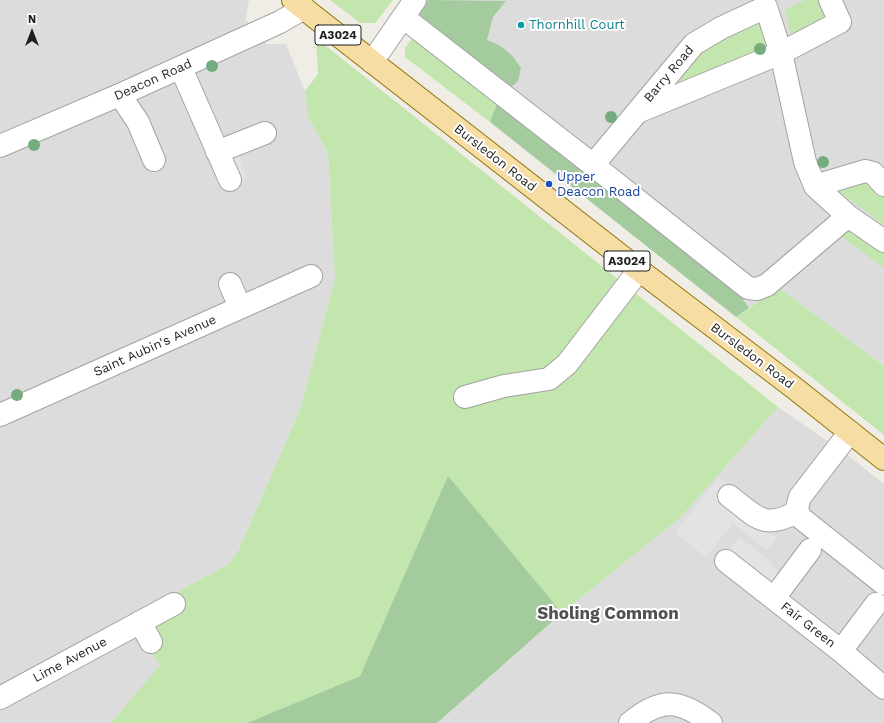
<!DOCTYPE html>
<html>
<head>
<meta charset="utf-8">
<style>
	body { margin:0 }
	#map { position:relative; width:884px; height:723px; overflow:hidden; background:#efede5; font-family:"Work Sans",sans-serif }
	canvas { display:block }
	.north { position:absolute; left:12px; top:12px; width:40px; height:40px; -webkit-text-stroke:3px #fff; paint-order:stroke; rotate:0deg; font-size:11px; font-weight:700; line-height:16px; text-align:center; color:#1f1f1f }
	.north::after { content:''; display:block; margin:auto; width:14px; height:18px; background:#1f1f1f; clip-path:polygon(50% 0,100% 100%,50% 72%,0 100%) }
</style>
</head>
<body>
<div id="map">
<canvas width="884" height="723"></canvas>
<div class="north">N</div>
</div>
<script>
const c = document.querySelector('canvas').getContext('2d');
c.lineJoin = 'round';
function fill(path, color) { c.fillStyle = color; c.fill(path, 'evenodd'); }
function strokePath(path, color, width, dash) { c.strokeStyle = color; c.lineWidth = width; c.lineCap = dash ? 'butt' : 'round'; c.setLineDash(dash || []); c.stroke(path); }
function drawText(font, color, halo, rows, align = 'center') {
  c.font = font + ' "Work Sans",sans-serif'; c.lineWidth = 4; c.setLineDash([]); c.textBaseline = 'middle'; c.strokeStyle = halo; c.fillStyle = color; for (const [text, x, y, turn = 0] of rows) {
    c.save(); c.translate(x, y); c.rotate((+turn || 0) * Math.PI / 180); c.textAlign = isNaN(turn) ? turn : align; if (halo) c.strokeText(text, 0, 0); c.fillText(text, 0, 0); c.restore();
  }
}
fill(new Path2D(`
	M0 0H249L246 20 267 44H286L305 91 308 117 328 153 335 279 300 410 239 549 229 564 131 616 161 665 111 723H0Z
	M415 0H884V366L779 288 749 308 732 283 415 34Z
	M778 407 845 453 884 484V723H437L562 613 681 517Z`), '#dddcdc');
fill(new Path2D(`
	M330 0H393L375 23H360Z
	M805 0H821L826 18 791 35 785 9Z
	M762 16 773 50 683 86 672 85 695 53Z
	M415 34 499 98 490 122 405 57V48Z
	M316 38 778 407 681 517 562 613 448 477 360 676 247 723H111L160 665 148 646 156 633 157 626 173 594 229 564 239 549 300 410 335 279 328 153 308 117 305 91 318 74Z
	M865 175 884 191V225L832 186Z
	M850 229 884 250V268L840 235 846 230Z
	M779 288 884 366V435L736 317Z`), '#c2e6ae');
fill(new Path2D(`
	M428 0 506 1 493 17 487 40C504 47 511 52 521 68L518 81 510 88 417 19Z
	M499 98 732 283 749 308 736 317 490 122Z
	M448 476 562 613 437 723H247L360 676Z`), '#a4cb9d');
fill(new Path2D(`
	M236 149 248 178 225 188 212 159Z
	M719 477 751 503 744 512 777 538 767 550 733 523 706 557 675 533Z
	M740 537 772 563 771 565 781 573 760 598 718 565Z`), '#e3e3e3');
const minor = new Path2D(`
	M403 17 593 165 748 288 757 289 767 285 848 216
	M372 62 415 0
	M181 68 230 180
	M120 95 138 122 154 160
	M640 111 781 53 840 22 830 0
	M0 146 124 93 280 22 304 8
	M217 152 265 133
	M593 165 694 44 721 28 766 7 781 53 805 162 815 186 848 216 884 241
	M815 186 865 171 873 173 884 185
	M230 284 240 307
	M465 397 504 386 549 379 567 364 639 270
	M0 415 311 276
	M850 432 800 497C797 506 796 510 801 518L884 584
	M729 496C757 517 763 530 797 512
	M726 561 841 651 884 688
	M774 598 810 550
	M140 622 151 642
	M841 651 876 604
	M0 698 174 604
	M630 723C661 697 679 699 711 723`);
const major = new Path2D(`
	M293 0 639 270 793 387 884 459`);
strokePath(minor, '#a3a3a3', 24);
strokePath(major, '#907509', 24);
strokePath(minor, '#fff', 22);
strokePath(major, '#f6dda3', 22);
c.fillStyle = '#75ac7d';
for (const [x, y] of [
	[760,49],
	[212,66],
	[611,117],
	[34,145],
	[823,162],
	[17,395]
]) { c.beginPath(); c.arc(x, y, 6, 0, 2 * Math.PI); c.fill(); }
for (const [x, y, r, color] of [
	[521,25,4,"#0f9aa8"],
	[549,184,4,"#1a4fb4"]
]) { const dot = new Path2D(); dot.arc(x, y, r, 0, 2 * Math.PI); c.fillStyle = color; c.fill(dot); strokePath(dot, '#fff', 1.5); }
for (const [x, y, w] of [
	[338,35,46],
	[627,261,46]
]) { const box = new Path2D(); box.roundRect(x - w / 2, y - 10, w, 20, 3); c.fillStyle = '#fff'; c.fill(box); strokePath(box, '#1f1f1f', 1); }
drawText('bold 12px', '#1f1f1f', null, [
	["A3024",338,35],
	["A3024",627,261]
]);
drawText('13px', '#0d838f', '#fff', [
	["Thornhill Court",529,25]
], 'left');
drawText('13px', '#1f1f1f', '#fff', [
	["Barry Road",669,74,-50],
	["Deacon Road",153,80,-24],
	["Bursledon Road",495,158,38],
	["Saint Aubin's Avenue",155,346,-24],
	["Bursledon Road",752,356,37],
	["Fair Green",808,625,38],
	["Lime Avenue",70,660,-28]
]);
drawText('13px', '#164399', '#fff', [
	["Upper",557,177],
	["Deacon Road",557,192]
], 'left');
drawText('bold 17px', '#525252', '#fff', [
	["Sholing Common",608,614]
]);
</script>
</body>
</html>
